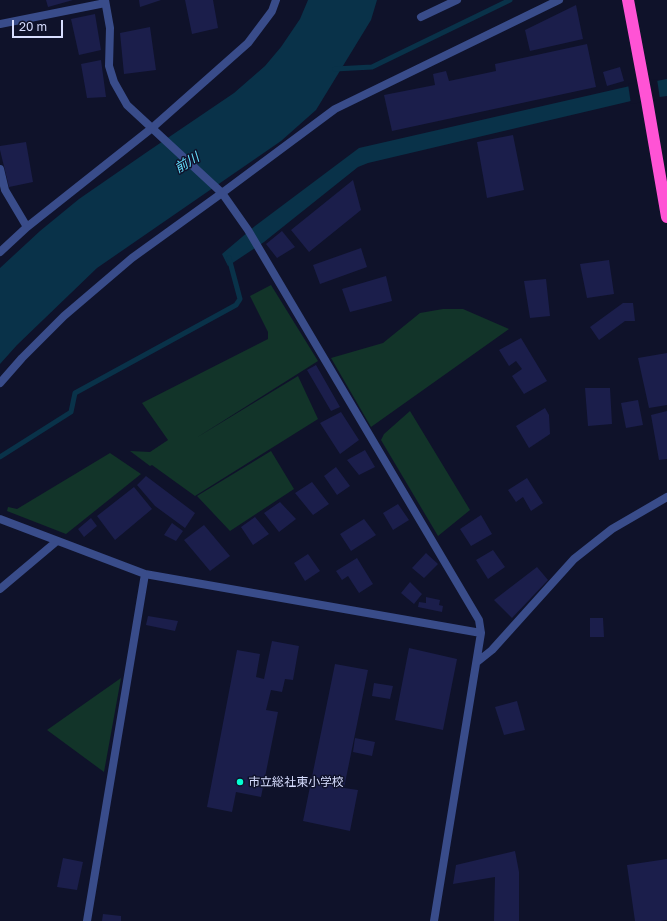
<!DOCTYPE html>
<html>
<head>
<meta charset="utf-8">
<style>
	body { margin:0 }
	#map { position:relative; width:667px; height:921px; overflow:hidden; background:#0f122a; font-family:"Golos Text",sans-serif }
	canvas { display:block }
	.scale { position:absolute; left:12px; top:20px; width:51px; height:18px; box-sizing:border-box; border:2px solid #d8deff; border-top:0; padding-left:5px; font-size:12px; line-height:14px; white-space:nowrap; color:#d8deff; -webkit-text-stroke:3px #0f122a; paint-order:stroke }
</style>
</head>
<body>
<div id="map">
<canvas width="667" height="921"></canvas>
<div class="scale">20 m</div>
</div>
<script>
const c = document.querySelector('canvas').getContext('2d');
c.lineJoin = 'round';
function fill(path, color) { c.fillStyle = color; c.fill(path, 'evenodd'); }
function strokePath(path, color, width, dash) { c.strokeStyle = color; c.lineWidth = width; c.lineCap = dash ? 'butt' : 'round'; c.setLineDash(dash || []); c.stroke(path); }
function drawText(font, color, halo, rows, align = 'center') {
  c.font = font + ' "Golos Text","Noto Sans JP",sans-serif'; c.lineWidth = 3; c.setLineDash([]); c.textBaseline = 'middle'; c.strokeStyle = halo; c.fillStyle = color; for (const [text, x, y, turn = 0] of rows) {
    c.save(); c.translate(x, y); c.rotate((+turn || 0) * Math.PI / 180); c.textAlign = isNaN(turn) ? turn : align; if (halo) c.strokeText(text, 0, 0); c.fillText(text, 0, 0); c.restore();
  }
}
fill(new Path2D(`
	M271 285 318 361 196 438 298 376 318 419 195 496 152 465 150 466 130 451 150 452 168 440 142 403 268 339V332L250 296Z
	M443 309H463L509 329 371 427 331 358 383 343 420 313Z
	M410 411 470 510 438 536 381 440 384 434Z
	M271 451 294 489 230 531 197 496Z
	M110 453 141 474 66 534 7 511 8 507 17 509Z
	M121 678 104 772 47 730Z`), '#123429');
fill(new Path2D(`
	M308 0H377L371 20 316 110 281 141 97 268 17 345 0 364V268L40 231 79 199 147 152 234 93 265 66 281 47 300 19Z
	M667 79V96L631 101 368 163 358 167 264 242 228 266 222 254 255 226 359 148 630 86Z`), '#093249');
fill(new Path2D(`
	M657 79 660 99 631 104 628 84Z`), '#0f122a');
strokePath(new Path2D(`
	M335 69 372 67 510 0
	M0 457 71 412 75 393 236 305 240 299 229 258`), '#093249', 5);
fill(new Path2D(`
	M46 0H73L48 7Z
	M139 0H161L140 7Z
	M185 0H213L218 28 192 34Z
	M576 5 583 39 530 51 525 30Z
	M95 14 101 50 79 55 71 19Z
	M150 27 156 70 124 74 120 33Z
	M587 44 596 87 392 131 384 95 435 85 433 74 446 71 449 81 496 71 495 64Z
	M101 60 106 97 87 98 81 64Z
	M620 67 624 81 607 86 603 72Z
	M513 135 524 190 487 198 477 142Z
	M26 142 33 182 9 187 0 150V146Z
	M353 180 361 210 309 252 291 230Z
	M282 231 295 247 277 258 266 244Z
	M361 248 367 267 320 284 313 265Z
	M609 260 614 294 587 298 580 264Z
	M386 276 392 301 350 312 342 289Z
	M546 279 550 316 530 318 524 281Z
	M623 303H633L635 321H625L599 340 590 327Z
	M521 338 547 381 524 394 512 376 522 369 516 361 509 366 499 350Z
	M667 353V405L649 408 638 358Z
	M316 365 340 407 331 411 307 370Z
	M585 388H610L612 424 588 426Z
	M638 400 643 425 626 428 621 403Z
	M545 408 549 415 550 434 529 448 516 426Z
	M667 411V459L659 460 651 415Z
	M341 412 359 440 340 454 320 423Z
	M365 450 375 467 359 475 347 460Z
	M336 467 350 486 337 495 324 476Z
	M146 476 195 513 185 528 155 506 137 485Z
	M527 478 543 503 531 511 523 497 516 502 508 490Z
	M312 482 329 504 313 515 295 493Z
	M134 487 152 509 115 540 97 516Z
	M280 502 296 519 279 532 264 513Z
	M398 504 409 520 393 530 383 513Z
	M481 515 492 534 471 546 460 529Z
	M255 517 269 534 253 545 241 527Z
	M91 518 97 526 84 537 78 529Z
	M364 519 376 535 351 551 340 534Z
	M172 523 183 531 176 541 164 535Z
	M204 525 230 556 210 571 184 540Z
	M493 550 505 567 488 579 476 560Z
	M426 553 438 564 424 578 412 568Z
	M308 554 320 571 305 581 294 563Z
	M357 558 373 584 359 593 348 576 342 580 336 571Z
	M537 567 548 580 512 618 494 600Z
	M410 582 422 594 414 604 401 593Z
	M426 597 440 600 439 605 443 606 442 612 418 607 419 602 426 603Z
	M148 616 178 621 175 631 146 625Z
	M590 618H603L604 637H590Z
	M272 641 299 646 293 680 285 679 282 692 271 690 266 710 278 712 261 797 236 792 232 812 207 807 237 650 260 654 256 677 264 679Z
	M409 648 457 659 443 730 395 720Z
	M335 664 368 670 344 788 358 790 350 831 303 821Z
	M374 683 393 686 390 699 372 696Z
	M517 701 525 730 504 735 495 707Z
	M355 738 375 742 372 756 353 752Z
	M515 851 519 872V921H494L495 877 453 884 456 865Z
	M63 858 83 862 77 890 57 887Z
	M667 859V920L660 921H635L627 865Z
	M103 914 121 916V921H102Z`), '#1b1e4b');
strokePath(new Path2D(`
	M105 0 110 28 109 66 114 82 127 105 222 193 248 230 479 620 481 633 434 921
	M421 17 457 0
	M0 24 105 3
	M0 169 5 190 27 227
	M0 252 27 227 152 128 248 43 272 11 276 0
	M0 383 22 358 64 316 132 258 222 193 335 109 559 0
	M0 519 145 574 481 633
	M0 589 57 541
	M477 662 492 650 574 559 612 529 667 497
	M87 921 145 574`), '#394c8a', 8);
strokePath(new Path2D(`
	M628 0 647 101 667 217`), '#ff53d5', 12);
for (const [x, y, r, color] of [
	[240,782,4,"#04ffd3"]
]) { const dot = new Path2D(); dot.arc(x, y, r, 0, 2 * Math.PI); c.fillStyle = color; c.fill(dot); strokePath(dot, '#0f122a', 1.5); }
drawText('12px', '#d8deff', '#0f122a', [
	["市立総社東小学校",248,782]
], 'left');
drawText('italic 13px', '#66e2ff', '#0f122a', [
	["前川",187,163,-31]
]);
</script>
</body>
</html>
